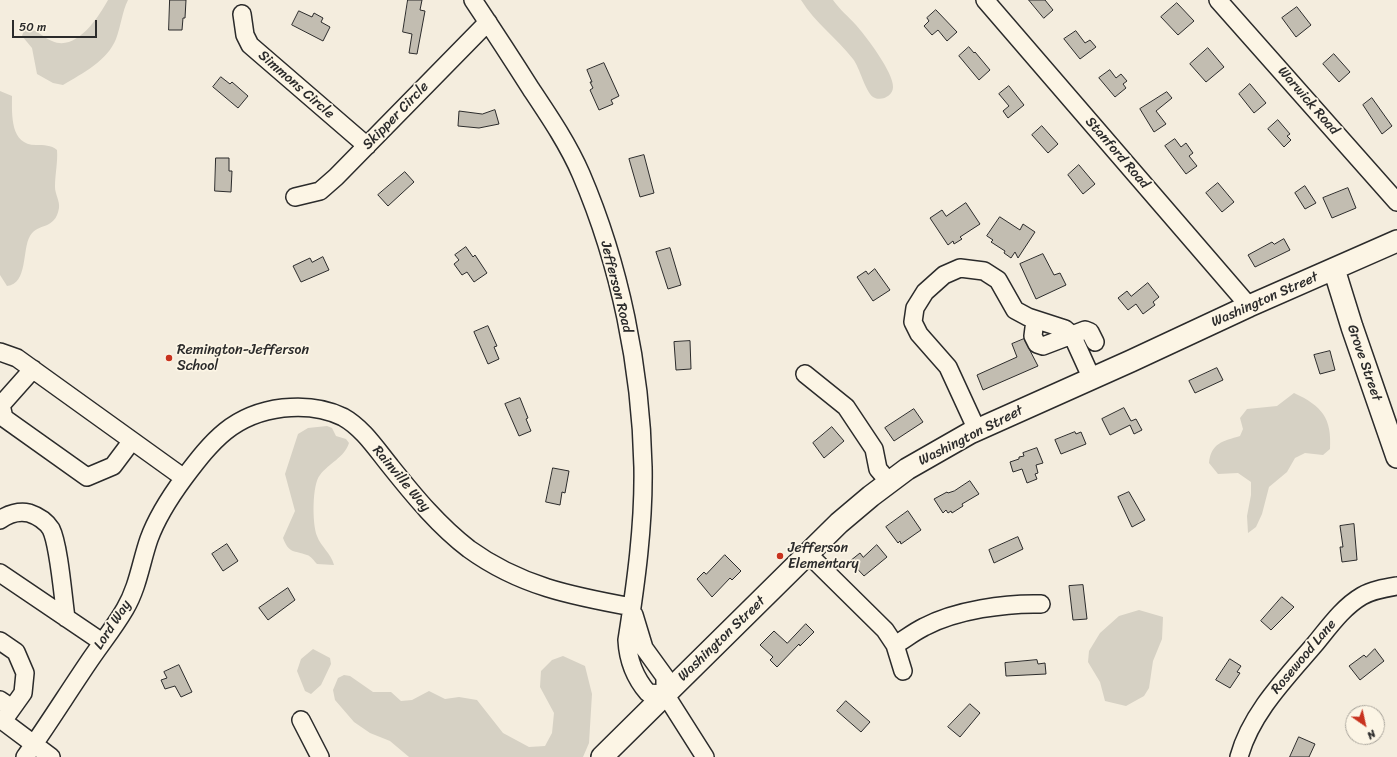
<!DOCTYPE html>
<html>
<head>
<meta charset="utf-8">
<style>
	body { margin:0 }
	#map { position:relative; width:1397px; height:757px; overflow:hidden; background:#f4edde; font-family:Sriracha,sans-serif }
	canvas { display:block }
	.north { position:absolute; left:1345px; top:705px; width:40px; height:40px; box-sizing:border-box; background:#fcf5e5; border:1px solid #a8a49b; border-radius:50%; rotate:146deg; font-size:11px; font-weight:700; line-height:16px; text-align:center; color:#2b2b2b }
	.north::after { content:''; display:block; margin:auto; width:14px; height:18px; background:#c8321e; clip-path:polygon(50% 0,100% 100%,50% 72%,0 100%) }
	.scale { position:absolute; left:12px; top:20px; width:85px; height:18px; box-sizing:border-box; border:2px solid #2b2b2b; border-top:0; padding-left:5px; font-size:12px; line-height:14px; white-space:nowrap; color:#2b2b2b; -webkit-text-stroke:3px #fcf5e5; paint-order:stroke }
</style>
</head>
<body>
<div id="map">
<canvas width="1397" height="757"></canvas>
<div class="north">N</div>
<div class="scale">50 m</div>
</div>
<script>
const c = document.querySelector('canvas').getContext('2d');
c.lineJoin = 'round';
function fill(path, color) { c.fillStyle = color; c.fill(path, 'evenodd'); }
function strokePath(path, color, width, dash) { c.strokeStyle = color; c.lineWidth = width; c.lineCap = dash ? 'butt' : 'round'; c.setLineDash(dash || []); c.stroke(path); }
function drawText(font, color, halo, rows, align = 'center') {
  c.font = font + ' Sriracha,sans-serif'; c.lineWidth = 3.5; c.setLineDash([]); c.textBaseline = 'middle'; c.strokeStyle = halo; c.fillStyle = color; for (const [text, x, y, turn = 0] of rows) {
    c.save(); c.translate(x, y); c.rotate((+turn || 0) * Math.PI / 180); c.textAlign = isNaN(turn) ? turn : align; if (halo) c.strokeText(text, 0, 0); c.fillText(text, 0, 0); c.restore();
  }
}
fill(new Path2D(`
	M108 0H128C122 12 121 26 116 39 107 61 83 73 63 85L53 83 37 74 32 48 22 36 24 30C37 27 41 37 52 41 76 52 98 18 108 0Z
	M801 0H833C840 10 848 16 856 25 865 35 894 73 893 87 893 96 881 102 873 97 865 91 860 68 853 59 837 38 815 23 801 0Z
	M0 91 12 96C12 115 10 145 36 145 44 145 51 145 57 150 58 162 55 174 55 187 55 194 60 201 59 208 55 231 38 222 30 236 22 249 28 284 7 286L0 275Z
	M1294 393C1322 406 1332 418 1330 449L1323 455 1305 453 1295 458 1287 472 1269 487 1262 514 1256 527 1248 533 1247 516 1251 495V482L1238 473 1218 474 1209 463C1211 443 1223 441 1240 436L1243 429 1240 418 1247 409 1277 406Z
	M327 426 332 428 336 436 346 439 349 443C344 458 329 463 320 475 312 484 312 524 317 536 321 547 331 553 334 565L317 564C314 561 311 556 307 555 294 550 289 554 283 538L295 511 285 474 298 434 308 428Z
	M1139 610 1163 617 1162 639 1153 661 1149 688 1144 696 1126 706 1105 701 1100 682 1088 662 1089 651 1100 633 1119 616Z
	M313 649 330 658 331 664 321 685 311 694 305 691 297 671 301 659Z
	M563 656 585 666 592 694 589 743 583 757H409L390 741 370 733 354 722 335 700 333 690 338 678 344 675 350 676 373 692H391L401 701 412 700 429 691 445 699 459 697 477 700 503 733 529 747 545 746 552 733 554 713 540 687 541 671 552 660Z`), '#d6d1c4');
const building = new Path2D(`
	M170 0H186L185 18H183L182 30H169Z
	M408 0H422L420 10 425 11 417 54 409 53 412 34 403 32Z
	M1029 0H1045L1053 10 1044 18Z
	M1177 3 1194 21 1178 35 1161 17Z
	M1297 7 1311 25 1296 37 1282 18Z
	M936 10 957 32 947 41 938 30 932 35 924 26 929 21 927 18Z
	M299 11 312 17 314 13 323 18 321 22 330 27 323 41 292 25Z
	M1076 31 1085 43 1090 40 1096 47 1080 59 1064 39Z
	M969 47 974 53 975 52 990 70 979 80 959 56Z
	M1208 48 1224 67 1206 82 1190 64Z
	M1334 54 1350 72 1339 82 1323 64Z
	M604 63 619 96 611 100 613 104 599 110 590 90 593 88 590 82H592L587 70Z
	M1110 70 1116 78 1121 74 1127 81 1123 84 1126 88 1115 97 1099 78Z
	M221 77 230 84 232 82 248 96 238 108 213 87Z
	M1250 84 1266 103 1254 113 1239 94Z
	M1009 86 1024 105 1008 118 1003 111 1009 106 999 94Z
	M1167 92 1172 98 1156 111 1166 124 1154 132 1140 109Z
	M1372 98 1392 126 1382 134 1363 105Z
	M495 110 499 124 479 128 458 126 459 111 482 114Z
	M1278 120 1290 134 1287 136 1291 140 1284 147 1268 129Z
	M1042 126 1058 144 1048 153 1032 135Z
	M1175 139 1181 147 1186 143 1193 153 1189 156 1197 166 1186 174 1165 146Z
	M644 155 654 193 640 197 629 159Z
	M216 158H229V171H232L231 192 215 191Z
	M1079 165 1095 184 1083 194 1068 175Z
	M405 172 414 182 388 206 378 195Z
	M1218 183 1234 202 1222 212 1206 193Z
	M1305 186 1316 203 1305 209 1295 193Z
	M1348 188 1356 208 1332 218 1323 198Z
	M966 203 980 224 960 237 962 239 954 244 953 241 948 245 930 218 942 210 946 216Z
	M1000 217 1020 230 1023 224 1035 232 1018 258 1015 252 1011 258 1004 253 1005 251 991 242 993 240 987 236Z
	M1284 239 1290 250 1255 267 1248 255 1272 242 1274 244Z
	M466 247 473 257 475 255 487 273 474 282 467 272 462 275 454 264 459 260 455 255Z
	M670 248 681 285 668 289 656 252Z
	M1043 254 1054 275 1060 273 1066 285 1036 299 1020 264Z
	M323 257 329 270 301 282 293 266 310 258 312 262Z
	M875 269 890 290 873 301 857 277 866 271 868 274Z
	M1148 283 1159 297 1153 302 1155 305 1143 314 1136 304 1128 310 1118 298 1127 291 1131 296Z
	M488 326 497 346 494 347 499 359 488 364 474 332Z
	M1024 339 1038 366 983 390 977 375 1017 357 1012 344Z
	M690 341 691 369 676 370 674 342Z
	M1330 351 1335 370 1320 374 1314 355Z
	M1217 368 1223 380 1195 393 1189 381Z
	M520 398 528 418 526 419 531 431 519 436 505 404Z
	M1124 408 1131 421 1136 419 1142 430 1134 434 1130 425 1110 435 1102 419Z
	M914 409 923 422 894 441 885 428Z
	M832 427 844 441 824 458 813 443Z
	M1075 432 1076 434 1081 432 1086 444 1061 454 1055 440Z
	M1037 448 1043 463 1036 465 1038 473 1035 474 1037 479 1027 483 1022 469 1013 472 1010 462 1019 459V457L1024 456 1023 453Z
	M553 468 569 471 565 493 562 492 560 505 546 502Z
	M970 481 979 494 962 504 963 506 952 513 951 511 948 513 946 510 943 513 934 499 947 492 948 493 954 491Z
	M1129 492 1145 520 1132 527 1118 497Z
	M908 511 921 530 901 544 900 541 898 543 886 527Z
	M1354 524 1357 560 1342 562 1340 547H1343L1340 526Z
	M1018 537 1023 549 994 563 989 550Z
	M227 544 238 561 223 571 212 554Z
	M877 545 887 557 864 576 850 561 860 553 863 557Z
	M725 555 741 571 732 580 730 578 712 597 697 579 704 572 706 574Z
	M1083 585 1087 619 1073 620 1069 586Z
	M288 588 295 600 268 620 259 608Z
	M1282 597 1294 607 1271 630 1261 621Z
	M806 624 814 632 800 646 799 644 777 667 770 660 773 657 760 645 774 631 787 643Z
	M1375 649 1384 661 1360 680 1349 666 1364 655 1366 657Z
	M1230 659 1241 666 1237 672 1240 673 1230 688 1216 680Z
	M1037 660 1038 664 1045 663 1046 674 1006 676 1005 663Z
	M179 665 192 692 181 697 175 686 165 689 161 680 167 678 164 672Z
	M846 701 870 722 861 732 837 711Z
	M970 704 980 713 960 737 948 727Z
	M1299 737 1315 744 1309 757H1290Z`);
fill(building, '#c2bdb1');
strokePath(building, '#2b2b2b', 1);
const minor = new Path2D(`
	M473 0C493 30 512 59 531 89 549 116 568 144 581 174 620 265 641 368 643 467 644 524 636 583 627 640 628 660 635 678 648 693L665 694
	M985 0 1249 306
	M1218 0 1397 202
	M242 14 245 35 250 45 367 146
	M295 197 320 191 336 177 488 22
	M1035 320 1033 336 1037 344 1043 346 1085 330 1090 332 1095 342
	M0 352 17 358 184 478
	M33 369 1 405 4 418 87 477 113 466 131 442
	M805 374 846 407 874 449 878 469 889 482
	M977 430 948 367 919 334 913 322 915 308 925 292 944 275 960 268 984 271 998 280 1015 310 1028 317 1065 329 1072 335 1092 379
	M0 520C8 514 19 511 29 513 38 516 46 521 51 529 59 545 63 597 66 618
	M808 554 885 630 895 645 903 671
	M0 573 102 642
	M634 615 644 648 665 677V694
	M0 641 16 652 25 673 23 693 3 721 51 757
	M895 645C905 639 914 632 924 627 956 610 1006 603 1041 604
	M665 694 705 757
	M0 700 12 708
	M301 720 320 757
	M25 757C47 726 67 694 88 663 100 645 114 628 125 609 138 587 141 562 149 539 157 517 170 497 184 478 212 441 233 414 283 408 302 406 325 408 343 417 363 428 377 450 391 467 415 497 439 526 469 549 520 586 572 596 632 607
	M1239 757C1251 713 1286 678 1315 644 1329 627 1343 607 1362 596 1372 590 1385 588 1397 586`);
const major = new Path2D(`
	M1334 269 1352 327 1397 457
	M602 757 839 523 871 496 907 469 970 433 1131 361 1249 306 1397 241`);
strokePath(minor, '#2b2b2b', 20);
strokePath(major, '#2b2b2b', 24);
strokePath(minor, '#fcf5e5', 17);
strokePath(major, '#fcf5e5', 21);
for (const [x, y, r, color] of [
	[169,358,4,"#c8321e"],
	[780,556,4,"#c8321e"]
]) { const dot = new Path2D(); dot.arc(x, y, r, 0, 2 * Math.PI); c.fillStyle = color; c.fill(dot); strokePath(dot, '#fcf5e5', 1.5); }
drawText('14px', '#2b2b2b', '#fcf5e5', [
	["Simmons Circle",296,85,41],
	["Warwick Road",1308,101,49],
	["Skipper Circle",396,116,-46],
	["Stanford Road",1117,153,49],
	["Jefferson Road",616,287,76],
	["Washington Street",1265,300,-24],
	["Grove Street",1364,363,71],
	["Washington Street",971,436,-27],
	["Rainville Way",401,479,50],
	["Lord Way",113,625,-57],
	["Washington Street",722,639,-44],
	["Rosewood Lane",1304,657,-50]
]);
drawText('14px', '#2b2b2b', '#fcf5e5', [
	["Remington-Jefferson",177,350],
	["School",177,366],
	["Jefferson",788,548],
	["Elementary",788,564]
], 'left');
</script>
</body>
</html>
